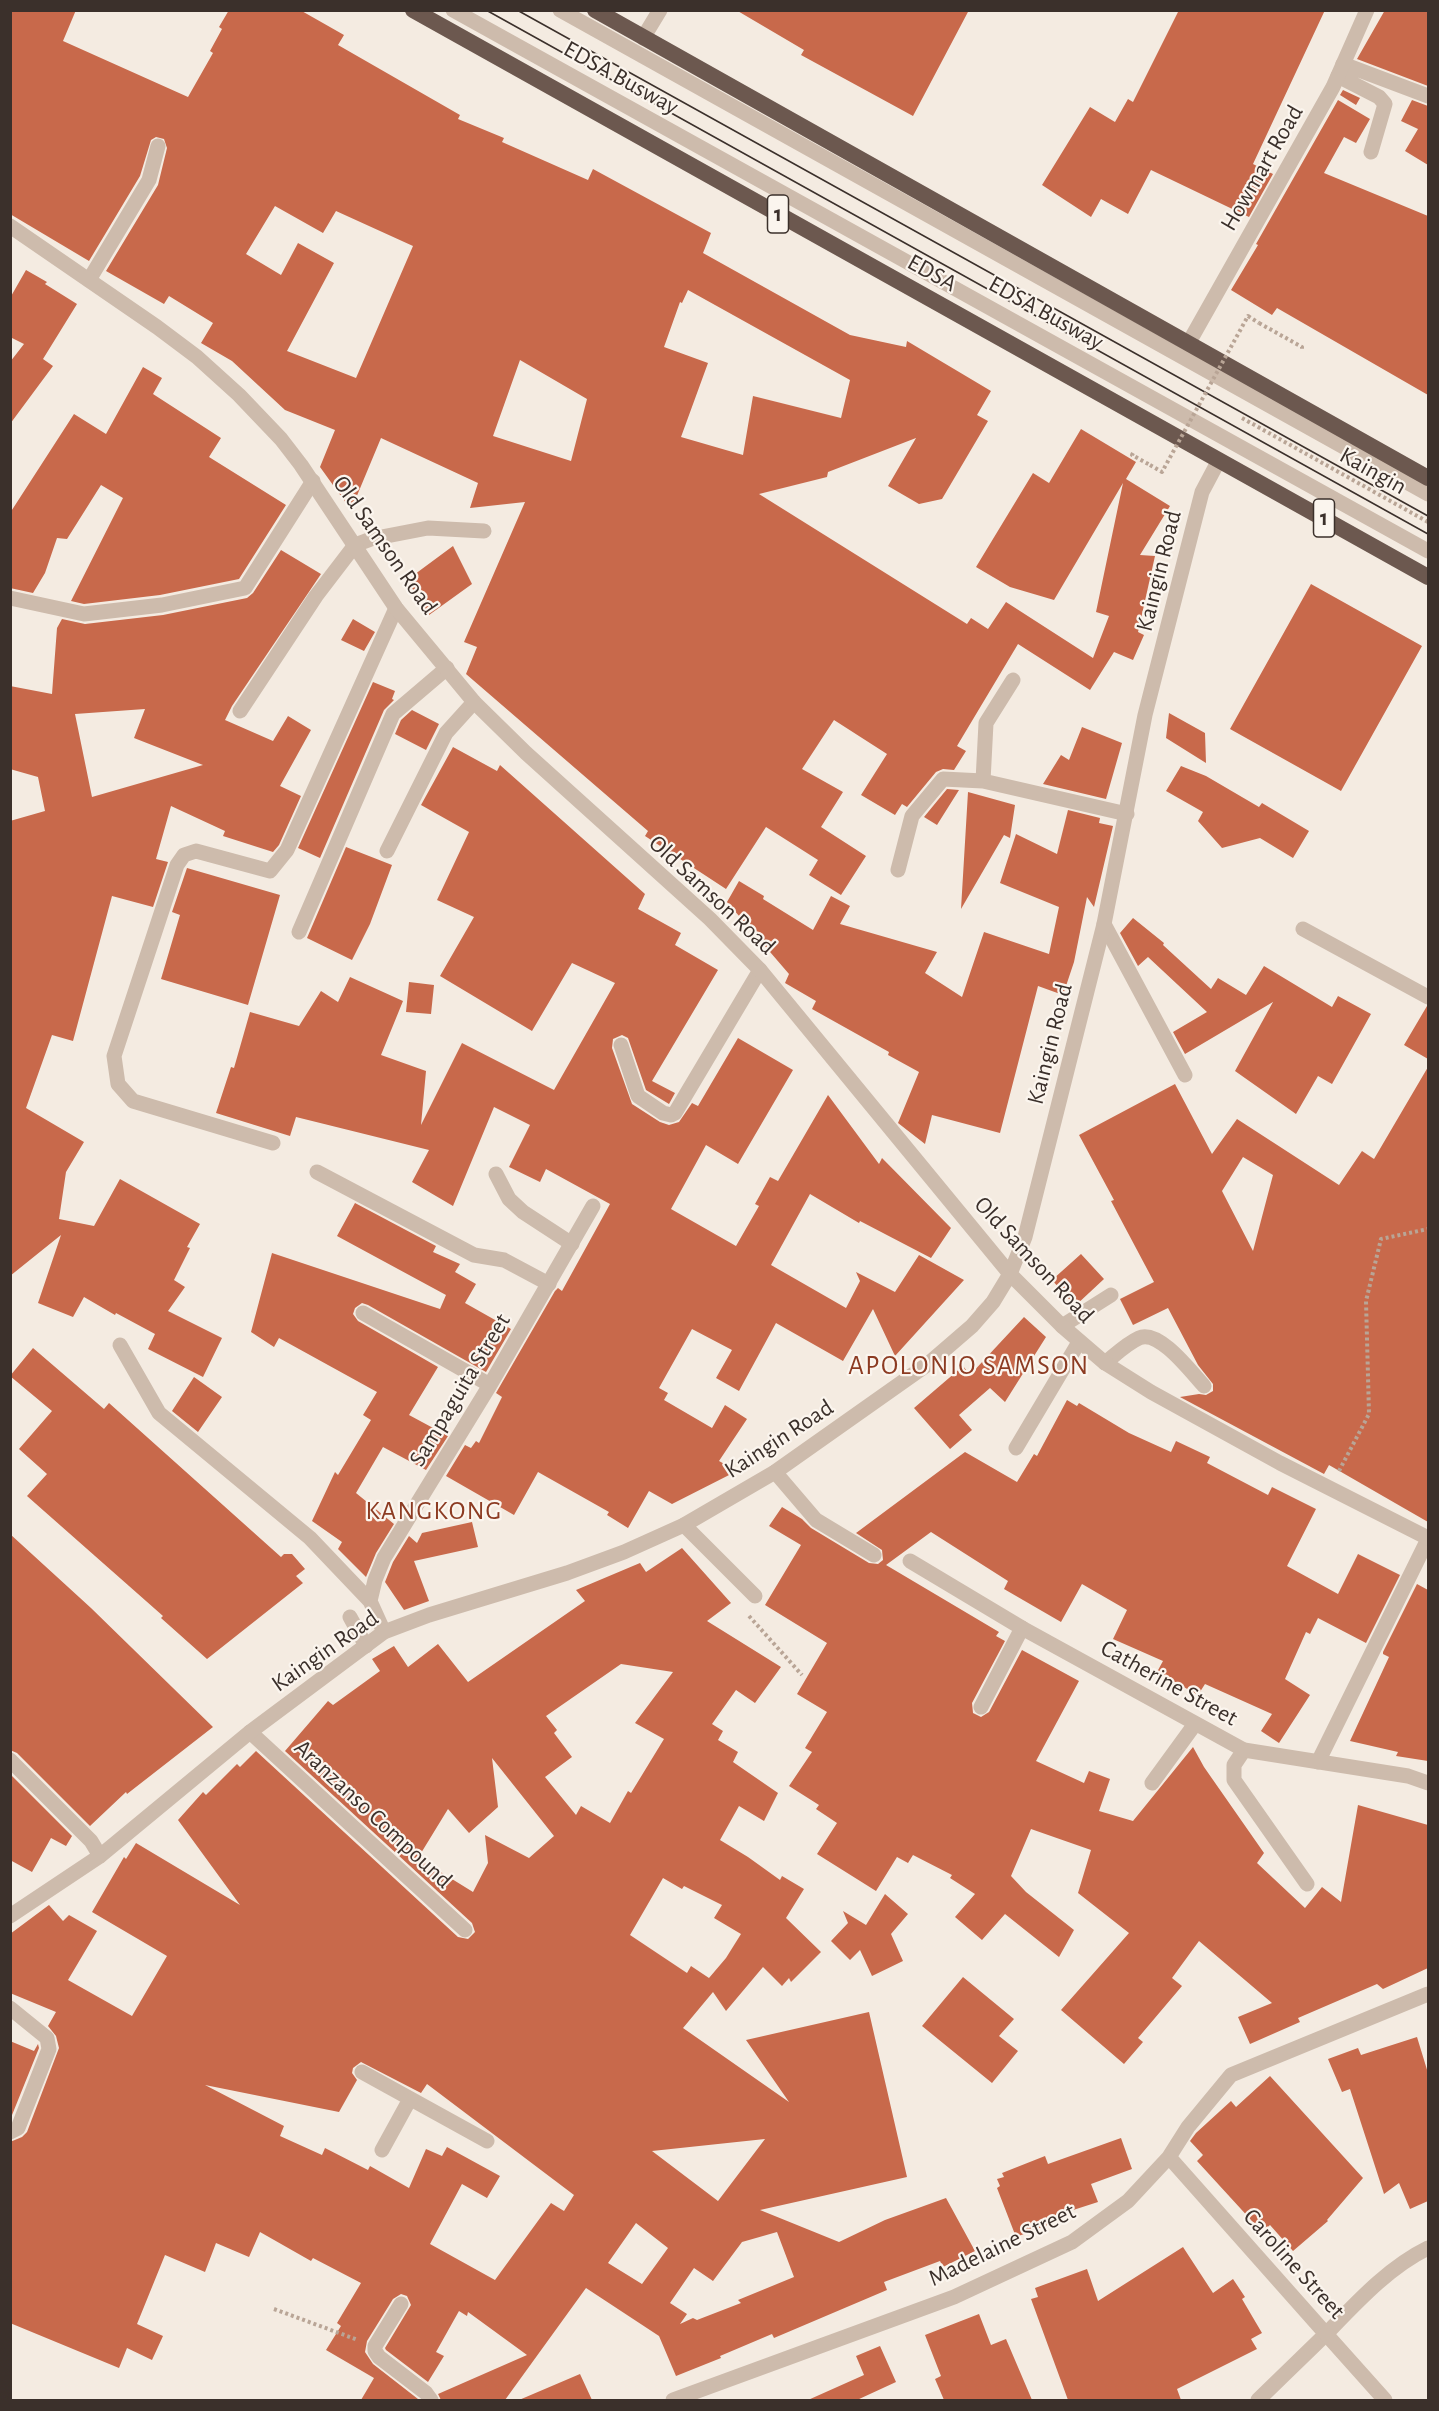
<!DOCTYPE html>
<html>
<head>
<meta charset="utf-8">
<style>
	body { margin:0 }
	#map { position:relative; width:1439px; height:2411px; overflow:hidden; background:#f4ebe1; font-family:"Alegreya Sans",sans-serif }
	canvas { display:block }
	.frame { position:absolute; inset:0; border:12px solid #3b302b; pointer-events:none }
</style>
</head>
<body>
<div id="map">
<canvas width="1439" height="2411"></canvas>
<div class="frame"></div>
</div>
<script>
const c = document.querySelector('canvas').getContext('2d');
c.lineJoin = 'round';
function fill(path, color) { c.fillStyle = color; c.fill(path, 'evenodd'); }
function strokePath(path, color, width, dash) { c.strokeStyle = color; c.lineWidth = width; c.lineCap = dash ? 'butt' : 'round'; c.setLineDash(dash || []); c.stroke(path); }
function drawText(font, color, halo, rows, align = 'center') {
  c.font = font + ' "Alegreya Sans",sans-serif'; c.lineWidth = 4.5; c.setLineDash([]); c.textBaseline = 'middle'; c.strokeStyle = halo; c.fillStyle = color; for (const [text, x, y, turn = 0] of rows) {
    c.save(); c.translate(x, y); c.rotate((+turn || 0) * Math.PI / 180); c.textAlign = isNaN(turn) ? turn : align; if (halo) c.strokeText(text, 0, 0); c.fillText(text, 0, 0); c.restore();
  }
}
fill(new Path2D(`
	M10 10H76L63 41 188 97 213 53 210 51 222 29 219 27 229 10H300L344 35 338 45 460 115 458 119 504 138 502 142 588 180 593 169 711 233 703 253 850 335 906 347 907 341 991 391 977 415 988 421 942 499 919 504 888 486 916 438 828 472 827 477 759 494 967 624 971 618 988 629 1006 602 1093 658 1109 616 1096 612 1123 483 1054 600 1010 587 976 567 1033 473 1049 483 1081 429 1136 462 1126 479 1170 506 1140 555 1155 556 1138 632 1144 635 1133 660 1114 652 1090 690 1018 644 957 746 966 751 954 770 943 769 936 772 907 807 902 804 895 815 861 795 887 754 834 720 802 769 843 792 821 827 866 856 841 895 809 875 818 860 766 827 726 889 645 836 648 831 466 674 477 647 464 642 525 502 470 508 478 483 381 438 351 510 320 467 335 430 285 410 232 361 201 343 213 323 169 296 164 304 106 271 158 185 167 148 164 139 156 137 151 140 140 176 89 261 10 214ZM275 206 323 233 336 211 413 246 356 378 287 351 334 263 298 243 281 275 246 254ZM688 290 850 380 841 418 753 396 743 455 681 437 708 363 664 347 680 302 682 303ZM520 360 587 399 571 461 493 436Z
	M736 10H969L913 116 801 55 804 50Z
	M1179 10H1325L1253 164 1273 174 1249 217 1151 170 1128 214 1101 199 1091 217 1042 185 1090 107 1115 122 1128 99 1133 102Z
	M1385 10H1428V86L1357 59Z
	M1343 90 1360 98 1356 105 1340 95Z
	M1338 100 1370 119 1356 143 1344 137 1324 173 1428 216V395L1277 308 1272 315 1231 290 1258 245 1256 244Z
	M1412 100 1428 106V165L1405 151 1418 129 1401 121Z
	M26 270 47 282 45 284 77 304 43 359 53 366 10 424V362L24 344 10 337V298Z
	M143 367 162 378 153 394 221 438 209 457 286 505 239 579 160 595 84 604 71 601 123 498 101 485 67 539 57 538 45 573 33 593 10 588V513L74 414 106 434Z
	M453 546 472 584 429 615 407 580Z
	M281 550 321 574 232 706 225 720 273 741 288 716 311 730 280 786 301 796 279 845 273 852 223 836 225 831 171 806 156 859 168 862 153 907 112 896 73 1041 52 1035 26 1108 84 1142 66 1172 59 1219 94 1226 120 1179 200 1224 187 1247 190 1248 174 1280 185 1287 168 1311 222 1338 203 1377 148 1349 155 1334 116 1313 115 1315 84 1297 73 1317 38 1303 61 1235 10 1276V821L45 811 38 777 10 769V686L52 694 57 628 62 619 85 624 163 615 247 598 253 593ZM145 709 134 738 203 765 92 797 75 714Z
	M1311 584 1422 646 1341 791 1230 729Z
	M353 619 375 632 364 651 341 640Z
	M373 682 395 691 392 699 394 700 384 710 320 858 298 848Z
	M412 710 439 724 426 750 395 734 401 720Z
	M1169 713 1205 733 1206 763 1166 738Z
	M1082 727 1122 743 1106 799 1043 784 1061 755 1069 760Z
	M453 747 497 771 500 765 645 894 638 909 681 933 675 945 718 970 652 1081 675 1093 669 1104 646 1090 628 1038 622 1035 613 1039 612 1048 632 1104 660 1122 669 1125 679 1122 692 1103 698 1106 738 1038 793 1070 738 1164 706 1145 671 1209 736 1246 759 1206 755 1204 770 1177 778 1181 828 1095 879 1164 882 1158 951 1228 931 1258 860 1221 859 1223 810 1194 771 1265 846 1308 860 1281 856 1272 895 1292 919 1255 964 1280 895 1356 873 1309 843 1361 776 1323 739 1391 716 1378 732 1350 692 1329 659 1388 668 1393 664 1400 712 1428 725 1405 747 1419 719 1461 737 1471 672 1504 649 1491 628 1528 607 1515 609 1512 538 1472 514 1515 446 1476 465 1445 471 1448 476 1441 479 1443 502 1397 496 1393 555 1291 558 1288 562 1291 610 1204 546 1169 540 1182 509 1167 530 1125 494 1107 453 1206 412 1182 429 1150 296 1117 290 1136 216 1113 231 1067 234 1068 250 1012 299 1026 321 991 338 1002 350 977 403 1001 381 1055 426 1071 421 1125 462 1043 554 1090 615 983 572 963 532 1031 440 976 474 917 437 900 469 832 421 805Z
	M1181 766 1206 776 1259 807 1262 803 1309 831 1293 858 1260 838 1222 848 1198 821 1203 812 1166 791Z
	M947 789 959 790 937 825 924 817Z
	M968 792 1015 805 1010 838 1004 835 961 909Z
	M1068 810 1100 818 1099 823 1113 826 1094 907 1087 897 1074 962 1063 995 1038 986 1000 1133 932 1115 925 1144 898 1123 919 1072 888 1055 889 1052 812 1009 816 1001 785 983 789 974 727 902 739 881 764 896 763 899 813 930 831 896 850 906 840 924 937 952 925 973 962 997 984 932 1049 954 1059 907 1000 883 1016 834 1057 854Z
	M346 847 392 865 370 924 352 960 307 938Z
	M187 868 280 895 248 1005 161 979 180 915 172 912Z
	M1133 918 1164 943 1163 945 1211 989 1218 978 1246 995 1264 966 1332 1007 1338 996 1371 1014 1332 1084 1318 1076 1296 1114 1235 1071 1273 1002 1185 1054 1173 1032 1207 1012 1148 957 1138 966 1120 933Z
	M409 982 434 985 431 1014 406 1012Z
	M1427 1006 1428 1007V1059L1404 1045Z
	M1428 1067V1522L1329 1465 1324 1474 1180 1397 1199 1394 1206 1395 1213 1391V1384L1198 1365 1168 1308 1133 1325 1120 1299 1154 1282 1111 1201 1114 1200 1079 1135 1175 1084 1212 1154 1237 1119 1339 1185 1362 1151 1374 1159ZM1243 1157 1273 1175 1253 1251 1222 1191Z
	M355 1203 436 1246 433 1252 460 1264 455 1272 476 1284 465 1303 511 1329 486 1372 368 1305 362 1303 355 1308 353 1314 358 1321 438 1367 409 1415 448 1436 426 1470 383 1447 356 1493 394 1524 376 1553 366 1577 338 1549 342 1542 312 1521 335 1472 338 1475 371 1420 363 1415 377 1392 279 1338 274 1347 251 1332 272 1253 440 1309 446 1295 337 1236Z
	M1081 1254 1104 1279 1075 1306 1052 1280Z
	M1024 1317 1046 1337 1005 1402 990 1388 959 1415 972 1430 950 1449 914 1408 963 1366 970 1375Z
	M33 1348 104 1409 109 1403 281 1557 284 1554H292L305 1569 296 1576 303 1583 207 1659 161 1618 163 1616 27 1496 47 1474 19 1449 52 1411 10 1376Z
	M194 1377 222 1397 198 1432 172 1411Z
	M1067 1400 1077 1406 1079 1403 1129 1433 1171 1452 1176 1441 1210 1457 1207 1463 1268 1495 1272 1487 1316 1509 1287 1566 1338 1594 1358 1554 1400 1575 1366 1643 1318 1618 1310 1634 1306 1632 1285 1679 1310 1695 1279 1743 1261 1731 1272 1714 1205 1684 1198 1695 1157 1672 1163 1661 1113 1639 1127 1610 1082 1584 1061 1622 1004 1589 1008 1581 931 1532 886 1565 999 1632 996 1636 1005 1641 972 1703 973 1713 981 1717 989 1712 1022 1650 1079 1681 1036 1761 1084 1783 1089 1771 1110 1779 1099 1811 1133 1821 1193 1747 1204 1767 1264 1853 1257 1863 1305 1908 1322 1887 1341 1902 1358 1805 1428 1825V1968L1383 1989 1377 1984 1298 2018 1300 2022 1250 2044 1238 2017 1272 2003 1199 1941 1172 1978 1182 1986 1138 2038 1143 2042 1124 2064 1061 2010 1129 1933 1078 1893 1091 1850 1031 1829 1011 1876 1026 1892 1074 1930 1059 1957 1005 1914 982 1940 955 1917 975 1894 950 1878 952 1875 913 1855 908 1863 897 1857 876 1891 817 1854 837 1823 816 1809 819 1805 789 1786 812 1752 805 1748 827 1712 797 1694 827 1643 765 1605 801 1545 769 1526 782 1507 802 1519 811 1528 869 1563 878 1564 883 1560 882 1550 856 1533 965 1452 1017 1482 1034 1454 1037 1456Z
	M472 1522 478 1547 414 1561 429 1601 404 1610 385 1582 393 1562 409 1536 417 1543 422 1533Z
	M10 1534 91 1608 213 1727 127 1794 126 1792 90 1826 17 1753 10 1750Z
	M682 1548 731 1603 707 1621 781 1667 755 1703 736 1690 712 1724 723 1731 718 1740 738 1752 733 1762 778 1793 764 1821 739 1806 720 1840 748 1857 780 1880 782 1876 804 1889 786 1918 821 1952 791 1982 789 1978 782 1986 763 1967 726 2011 713 1992 683 2028 789 2102 746 2040 869 2012 907 2177 760 2210 839 2242 885 2220 946 2198 975 2251 943 2267 940 2261 884 2282 887 2290 774 2338 772 2334 720 2356 721 2358 676 2376 659 2336 586 2288 505 2400H441L438 2394 527 2355 468 2312 467 2316 459 2311 436 2352 444 2356 428 2382 386 2350 385 2348 411 2305 407 2296 401 2294 393 2299 367 2341 365 2352 373 2364 418 2399 361 2400 374 2378 326 2350 341 2326 337 2323 361 2283 313 2258 311 2261 260 2232 249 2257 216 2243 205 2272 165 2255 137 2324 163 2336 152 2360 127 2348 119 2368 10 2323V2142L22 2137 27 2132 59 2048 56 2036 48 2026 56 2012 10 1993V1934L49 1905 63 1921 69 1915 97 1931 68 1980 132 2016 167 1956 92 1912 124 1857 126 1859 136 1843 240 1905 178 1820 203 1792 206 1795 237 1764 240 1767 256 1751 458 1937 468 1939 475 1932 472 1923 285 1751 328 1701 333 1705 380 1671 372 1659 394 1646 408 1667 438 1644 468 1682 585 1601 576 1590 640 1563 646 1572ZM621 1664 673 1672 635 1723 664 1739 631 1793 628 1791 610 1823 581 1806 576 1815 545 1777 572 1757 554 1733 557 1730 546 1716ZM492 1758 554 1836 529 1858 485 1835 488 1863 473 1892 418 1858 448 1809 469 1833 498 1807ZM663 1878 682 1889 684 1886 722 1905 714 1918 741 1934 726 1958 709 1978 691 1966 687 1973 630 1935ZM361 2062 421 2093 427 2084 574 2195 564 2211 551 2203 495 2280 430 2244 462 2184 487 2198 500 2176 447 2147 442 2156 426 2149 409 2188 370 2166 368 2170 325 2148 322 2155 280 2136 284 2126 205 2085 339 2112 357 2080 352 2073 353 2068ZM765 2139 718 2201 652 2151ZM636 2223 668 2248 642 2284 608 2263ZM777 2232 794 2277 738 2300 741 2303 697 2320 693 2318 680 2324 687 2314 670 2303 694 2268 713 2281 742 2242Z
	M1417 1584 1428 1590V1761L1396 1756 1398 1752 1350 1741 1389 1657 1383 1654V1652Z
	M10 1774 72 1836 66 1846 51 1838 32 1872 10 1860Z
	M885 1894 908 1914 891 1934 903 1961 872 1976 860 1950 850 1960 831 1941 848 1923 843 1911 866 1925Z
	M963 1977 1014 2019 999 2036 1018 2051 992 2083 922 2026Z
	M1417 2037 1428 2073V2201L1410 2209 1399 2183 1384 2194 1350 2089 1342 2092 1328 2059 1358 2048 1361 2055Z
	M10 2041 34 2051 38 2044 39 2048 10 2120Z
	M1270 2076 1363 2178 1327 2220 1328 2221 1293 2251 1270 2225 1262 2232 1197 2161 1203 2155 1190 2141 1196 2133 1231 2101 1236 2107Z
	M1121 2138 1132 2169 1091 2184 1098 2202 1067 2212 1069 2217 1016 2237 997 2188 1000 2186 997 2179 1004 2177 1002 2173 1045 2156 1048 2164Z
	M1183 2247 1213 2293 1233 2279 1245 2297 1242 2299 1262 2333 1251 2339 1257 2349 1177 2389 1181 2400H1068L1031 2299 1038 2297 1035 2288 1087 2269 1098 2301Z
	M979 2314 991 2345 1006 2339 1032 2400H944L935 2379 941 2376 925 2335Z
	M880 2346 896 2382 857 2400H808L864 2375 856 2356Z
	M580 2374 592 2400H519Z`), '#c8694b');
strokePath(new Path2D(`
	M1259 323 1302 347V349
	M1242 418 1428 522
	M1133 453 1132 455 1150 465
	M1339 1471 1369 1414 1366 1301 1381 1239 1428 1229
	M749 1616 802 1675
	M274 2309 358 2340`), '#b9a596', 4, [3, 3]);
strokePath(new Path2D(`
	M453 10 1428 551
	M560 10 1428 494
	M643 38 660 10
	M1343 64 1428 96
	M1338 76 1379 97 1385 104 1371 152
	M89 280 149 180 158 146
	M240 711 316 596 355 545 371 539 428 528 484 531
	M983 781 986 723 1013 680
	M387 851 446 733 474 702
	M898 870 912 816 943 779 983 781 1127 814
	M1104 924 1185 1075
	M1303 929 1428 997
	M621 1045 638 1096 663 1113 671 1115 675 1113 760 970
	M273 1143 133 1101 118 1084 114 1056 177 865 184 855 196 851 270 871 287 850 396 608
	M317 1172 474 1255 504 1260 549 1284
	M496 1174 509 1199 523 1212 572 1244
	M1062 1326 1111 1295
	M1105 1363C1115 1355 1126 1344 1139 1338 1159 1329 1191 1372 1204 1386
	M1016 1448 1079 1342
	M775 1472 816 1520 874 1555
	M684 1525 755 1596
	M350 1617 366 1646
	M981 1707 1022 1628
	M250 1732 465 1930
	M1244 1750 1234 1765V1780L1307 1884
	M10 1760 91 1841 100 1856
	M1318 1762 1428 1539
	M1152 1783 1195 1724
	M10 2008 47 2038 49 2049 18 2128 10 2132
	M362 2072 487 2141
	M382 2150 410 2099
	M401 2304 375 2346V2351L379 2357 426 2393 431 2400`), '#cdbbac', 15);
strokePath(new Path2D(`
	M299 932 393 714 447 668`), '#cdbbac', 15);
strokePath(new Path2D(`
	M10 598 84 614 162 605 245 588 313 481
	M363 1313 490 1385
	M120 1345 159 1413 310 1538 370 1601
	M910 1561 1022 1628 1244 1750 1408 1776 1428 1783
	M384 1632 370 1601 375 1580 384 1558 490 1385 593 1206
	M1169 2157 1326 2334 1258 2400
	M673 2400 954 2297 1072 2242 1128 2201 1169 2157 1188 2127 1231 2075 1428 1994`), '#cdbbac', 15);
strokePath(new Path2D(`
	M10 226 157 327 197 357 239 395 281 439 301 465 396 608 474 702 526 753 710 919 760 970 1010 1274 1062 1326 1105 1363 1151 1392 1280 1463 1428 1538
	M1188 344 1333 87 1367 10
	M10 1916 100 1856 250 1732 384 1632 429 1615 567 1573 624 1552 684 1525 775 1472 928 1364 972 1326 993 1302 1010 1274 1025 1237 1104 924 1145 715 1202 492 1219 460
	M1385 2400 1326 2334C1357 2302 1389 2267 1428 2248`), '#cdbbac', 15);
strokePath(new Path2D(`
	M413 10 1428 577
	M595 10 1428 478`), '#6c584f', 16);
strokePath(new Path2D(`
	M486 10 1428 534
	M517 10 1428 516`), '#3b302b', 1.5);
strokePath(new Path2D(`
	M1150 465 1162 472 1248 316 1259 323`), '#b9a596', 4, [3, 3]);
for (const [x, y, w] of [
	[778,214,21],
	[1324,518,21]
]) { const box = new Path2D(); box.roundRect(x - w / 2, y - 19, w, 38, 4.5); c.fillStyle = '#fbf5ee'; c.fill(box); strokePath(box, '#3b302b', 1.5); }
drawText('bold 22px', '#3b302b', null, [
	["1",778,214],
	["1",1324,518]
]);
drawText('24px', '#3b302b', '#fbf5ee', [
	["EDSA Busway",621,78,29],
	["Howmart Road",1262,168,-60],
	["EDSA",932,273,29],
	["EDSA Busway",1046,313,29],
	["Kaingin",1373,471,29],
	["Old Samson Road",385,545,55],
	["Kaingin Road",1159,571,-76],
	["Old Samson Road",712,895,43],
	["Kaingin Road",1050,1044,-76],
	["Old Samson Road",1034,1260,47],
	["Sampaguita Street",460,1390,-59],
	["Kaingin Road",779,1439,-33],
	["Kaingin Road",325,1651,-35],
	["Catherine Street",1169,1683,29],
	["Aranzanso Compound",373,1814,43],
	["Madelaine Street",1002,2245,-26],
	["Caroline Street",1294,2264,48]
]);
c.letterSpacing = '1.5px';
drawText('26px', '#8c3b22', '#fbf5ee', [
	["KANGKONG",434,1511]
]);
c.letterSpacing = '0px';
c.letterSpacing = '1.5px';
drawText('27px', '#8c3b22', '#fbf5ee', [
	["APOLONIO SAMSON",969,1366]
]);
c.letterSpacing = '0px';
</script>
</body>
</html>
